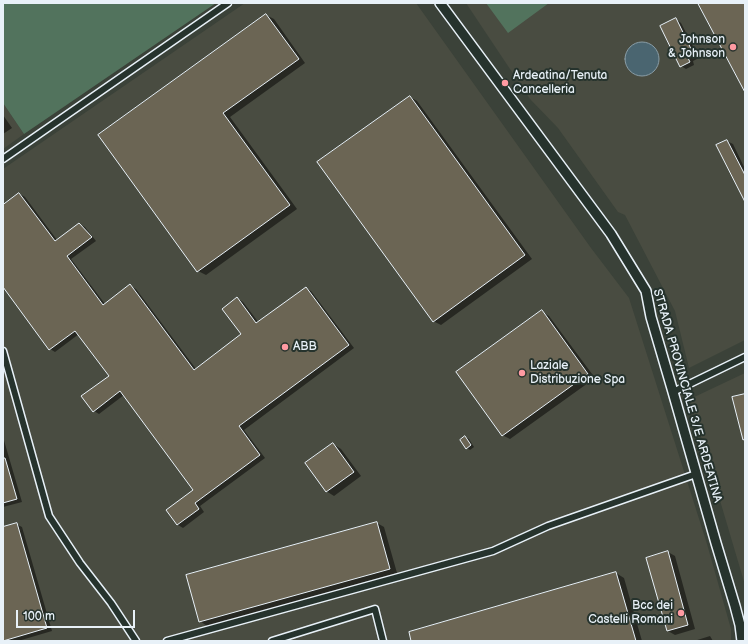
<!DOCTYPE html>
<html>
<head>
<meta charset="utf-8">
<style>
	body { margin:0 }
	#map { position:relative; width:748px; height:644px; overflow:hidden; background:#3b4239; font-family:"Balsamiq Sans",sans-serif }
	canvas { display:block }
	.frame { position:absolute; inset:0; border:4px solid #e8f1f8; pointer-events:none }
	.scale { position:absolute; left:16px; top:610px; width:119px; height:18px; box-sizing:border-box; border:2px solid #e8f1f8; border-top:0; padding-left:5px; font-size:12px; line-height:14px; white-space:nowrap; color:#e8f1f8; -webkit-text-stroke:3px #26332d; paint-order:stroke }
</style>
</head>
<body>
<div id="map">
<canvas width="748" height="644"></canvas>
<div class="frame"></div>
<div class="scale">100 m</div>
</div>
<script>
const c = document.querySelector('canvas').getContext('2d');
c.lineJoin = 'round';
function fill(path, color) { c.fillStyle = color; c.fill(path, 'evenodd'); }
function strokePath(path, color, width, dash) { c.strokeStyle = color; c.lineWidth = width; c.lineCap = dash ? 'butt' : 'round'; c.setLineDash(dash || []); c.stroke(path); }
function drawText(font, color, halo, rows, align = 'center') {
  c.font = font + ' "Balsamiq Sans",sans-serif'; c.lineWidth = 4; c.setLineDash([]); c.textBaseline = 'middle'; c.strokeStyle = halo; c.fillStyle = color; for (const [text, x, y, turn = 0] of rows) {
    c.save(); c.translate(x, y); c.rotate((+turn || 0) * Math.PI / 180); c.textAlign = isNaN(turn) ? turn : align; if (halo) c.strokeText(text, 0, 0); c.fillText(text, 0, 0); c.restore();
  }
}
fill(new Path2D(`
	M245 3H416L591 248 629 298 707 544 731 629V641H3V169Z
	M466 3H745V340L689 368 675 311 625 215 618 212 558 128 530 99Z
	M3 103 24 134 3 149Z
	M745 373V585L690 399Z`), '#494c41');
fill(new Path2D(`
	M3 3H216L24 134 3 103Z
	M486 3H549L508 33Z`), '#52735d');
const water = new Path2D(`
	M625 59a17 17 0 1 1 34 0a17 17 0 1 1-34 0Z`);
fill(water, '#4a6570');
strokePath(water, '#899da6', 1);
fill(new Path2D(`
	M266 15 274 19 305 63 230 117 297 209 206 275 198 271 100 135Z
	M676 19 681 23 699 58 693 61 694 65 686 69 681 66Z
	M410 97 417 101 532 259 441 325 433 321Z
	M3 115 12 128 3 134Z
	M727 141 733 144 745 169V200Z
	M20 194 25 197 57 240 79 224 85 227 96 241 71 259 105 304 130 286 136 289 196 369 243 335 237 298 243 302 259 323 306 288 311 291 354 348 244 430 265 458 200 506 204 512 183 528 178 525 167 510 195 490 124 395 99 414 94 411 110 376 79 334 55 352 50 349 3 285V206Z
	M542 312 549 316 595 378 510 439 502 435Z
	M3 437 22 502 3 507Z
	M465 437 469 439 474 447 470 450 467 448Z
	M333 444 341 449 361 476 334 496 326 491Z
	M377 523 384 527 397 573 207 626 200 621Z
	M16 524 22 527 52 631 18 641H3V528Z
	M668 552 675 556 695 629 675 635 668 631Z
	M616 573 624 578 642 641H412Z
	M710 636 713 641H694Z`), '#0007');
const building = new Path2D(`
	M698 3H745V92Z
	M266 14 299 59 223 113 290 205 197 272 98 135Z
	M676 18 694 55 688 58 690 62 680 67 660 26Z
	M410 96 525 255 433 322 317 162Z
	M727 140 745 175V202L716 145Z
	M19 193 55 241 79 223 92 237 67 256 103 305 130 284 194 370 241 334 222 309 237 297 256 323 306 287 349 345 239 426 260 455 195 503 199 509 177 525 166 510 193 490 120 391 93 412 81 396 109 376 75 331 49 350 3 287V205Z
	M542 310 588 374 502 436 456 372Z
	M745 394V439L743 440 732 397Z
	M465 436 471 445 466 449 460 440Z
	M333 443 354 472 326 492 305 463Z
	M3 458H5L17 499 3 503Z
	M377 522 390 569 199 622 186 575Z
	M17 523 47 628 3 641V527Z
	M668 551 688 625 667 631 646 558Z
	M616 572 636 641H411L409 632Z`);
fill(building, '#6b6554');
strokePath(building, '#e8f1f8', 1);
const street = new Path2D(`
	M3 159 228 3
	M3 351 49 516 80 563 111 603 136 641
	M673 392 745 357
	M167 641 493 551 548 526 696 474
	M272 641 375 609 383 641`);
const secondary = new Path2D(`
	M440 3 611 234 646 291 651 317 673 392 716 543 735 606 740 625 742 641`);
strokePath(street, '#e8f1f8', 9);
strokePath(secondary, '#e8f1f8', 12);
strokePath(street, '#26332d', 6);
strokePath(secondary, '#26332d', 9);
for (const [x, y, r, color] of [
	[733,47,4,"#ff9aa2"],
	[505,83,4,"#ff9aa2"],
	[285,347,4,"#ff9aa2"],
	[522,373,4,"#ff9aa2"],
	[681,613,4,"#ff9aa2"]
]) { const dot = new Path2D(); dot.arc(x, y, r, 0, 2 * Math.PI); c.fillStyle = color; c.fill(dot); strokePath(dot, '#26332d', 1.5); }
drawText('12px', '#e8f1f8', '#26332d', [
	["Johnson",725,40,"right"],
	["& Johnson",725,54,"right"],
	["Ardeatina/Tenuta",513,76],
	["Cancelleria",513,90],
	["ABB",293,347],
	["Laziale",530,366],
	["Distribuzione Spa",530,380],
	["Bcc dei",673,606,"right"],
	["Castelli Romani",673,620,"right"]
], 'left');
drawText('12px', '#e8f1f8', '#26332d', [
	["STRADA PROVINCIALE 3/E ARDEATINA",687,396,74]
]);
</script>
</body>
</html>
